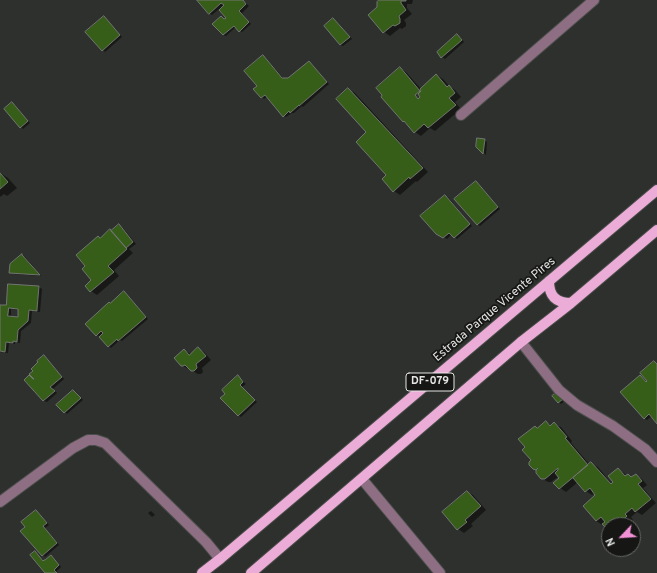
<!DOCTYPE html>
<html>
<head>
<meta charset="utf-8">
<style>
	body { margin:0 }
	#map { position:relative; width:657px; height:573px; overflow:hidden; background:#2d302c; font-family:Overpass,sans-serif }
	canvas { display:block }
	.north { position:absolute; left:601px; top:517px; width:40px; height:40px; box-sizing:border-box; background:#161715; border:1px solid #686a67; border-radius:50%; rotate:245deg; font-size:11px; font-weight:700; line-height:16px; text-align:center; color:#e4e6e3 }
	.north::after { content:''; display:block; margin:auto; width:14px; height:18px; background:#f391d6; clip-path:polygon(50% 0,100% 100%,50% 72%,0 100%) }
</style>
</head>
<body>
<div id="map">
<canvas width="657" height="573"></canvas>
<div class="north">N</div>
</div>
<script>
const c = document.querySelector('canvas').getContext('2d');
c.lineJoin = 'round';
function fill(path, color) { c.fillStyle = color; c.fill(path, 'evenodd'); }
function strokePath(path, color, width, dash) { c.strokeStyle = color; c.lineWidth = width; c.lineCap = dash ? 'butt' : 'round'; c.setLineDash(dash || []); c.stroke(path); }
function drawText(font, color, halo, rows, align = 'center') {
  c.font = font + ' Overpass,sans-serif'; c.lineWidth = 3.5; c.setLineDash([]); c.textBaseline = 'middle'; c.strokeStyle = halo; c.fillStyle = color; for (const [text, x, y, turn = 0] of rows) {
    c.save(); c.translate(x, y); c.rotate((+turn || 0) * Math.PI / 180); c.textAlign = isNaN(turn) ? turn : align; if (halo) c.strokeText(text, 0, 0); c.fillText(text, 0, 0); c.restore();
  }
}
fill(new Path2D(`
	M198 0H243L249 6 242 13 251 24 242 32 236 27 226 36 223 35 221 17 225 20 227 18 219 9 212 15 209 13Z
	M381 0H413L412 4H407V8L412 14 404 20 406 23V26L402 29 400 28 390 36 384 32 378 7Z
	M104 17 106 19 122 37 105 52 103 50Z
	M333 19 336 21 352 39 343 46 340 45Z
	M457 36 460 37 464 42 445 59 442 57 438 52Z
	M263 56 266 58 284 79H289L309 62 312 64 329 84 303 107 302 106 294 113H292L286 117 284 116 267 97 264 99 262 97 259 86Z
	M400 68 406 72 421 89 437 75 443 79 450 87 455 90 461 97 455 102 461 109 435 131 430 128 421 136 415 132 408 124 403 121 384 95ZM417 92 422 97 418 100 414 95Z
	M348 89 355 93 428 172 417 182 416 181 400 195 394 191 388 175Z
	M13 104 15 105 30 123 23 129 21 127Z
	M484 140 487 142 486 155 477 147Z
	M0 173 8 178 17 188 7 196 4 194 0 197Z
	M476 182 479 184 500 209 480 226 477 224Z
	M445 196 448 197 472 226 457 239 452 234 447 239 437 233Z
	M119 226 122 227 136 244 129 249 133 253 114 270 119 276 97 295 91 291 93 280 86 266 101 239 112 232Z
	M22 256 25 257 41 276 13 274 10 273Z
	M9 285 39 287 42 289 40 312 32 311 31 323 21 331 20 343 15 342V344L9 343 8 353 0 352V306H7ZM11 309 19 310 18 318 11 317Z
	M124 292 127 294 148 319 122 341 120 340 111 348 108 346 100 336 96 335 110 304Z
	M198 348 204 352 211 360 202 368 203 372 201 374H198L181 365 184 350 191 354Z
	M44 356 47 358 64 379 53 389 57 393 47 402 44 401 26 380 29 377 36 381Z
	M654 362 657 364V422L652 416 647 420 644 418 640 376 643 378 647 383Z
	M238 377 246 384 242 387 257 402 241 417 239 416 222 398 227 394Z
	M74 391 76 392 83 400 67 414 65 412Z
	M560 395 565 401 561 404 559 402Z
	M546 422 552 426 554 424 561 427 572 441 571 442 572 444 590 465 591 463 598 467 612 484 614 482 618 469 624 473 627 476 628 475 632 478 636 475 642 479 647 485 643 488 656 503 642 515 637 512 631 517 633 520 627 525H609V529L596 521 597 495 595 493 592 495 586 491 578 482 566 492 560 488 555 483 560 478 559 476 551 482H548L541 478 537 471 533 469 532 460 526 447 535 427 538 429Z
	M467 492 473 495 486 510 471 524 473 526 464 533 458 529 443 512Z
	M36 511 39 513 49 525 45 528 59 545 45 557 43 555 27 527Z
	M151 511 155 515 152 517 148 513Z
	M35 552 38 554 44 561 51 556 54 558 61 567 56 572 58 573H47Z`), '#0007');
const building = new Path2D(`
	M197 0H243L246 4 239 11 249 22 239 32 234 26 223 35 212 24 221 16 224 19 226 18 219 10 224 5 221 3 209 14Z
	M379 0H406V1H401V3L406 10 399 16 400 19V23L395 26 393 25 383 33 368 15 377 7V2Z
	M104 16 120 35 102 51 85 32Z
	M333 18 350 37 340 45 324 26Z
	M457 34 462 40 441 58 437 52Z
	M263 55 282 78H288L309 61 327 82 299 106V105L290 113 289 111 283 117 265 95 261 98 253 89 257 86 244 71Z
	M400 67 420 91 415 95 418 99 420 97 418 94 421 91 420 89 436 74 447 87 449 85 455 93 449 98 456 105 428 128 424 124 414 133 404 121 403 122 381 97 382 95 376 88Z
	M348 88 423 168 410 179 409 177 393 192 382 179 386 175 356 142 366 132 336 99Z
	M12 102 28 121 20 128 4 109Z
	M477 138 485 139 483 154 476 147Z
	M0 173 8 182 0 189Z
	M476 181 498 207 477 225 454 199Z
	M445 195 470 224 454 238 449 233 443 238 436 234 420 216Z
	M119 224 133 242 126 248 111 231Z
	M110 229 127 249 108 266 114 272 90 292 85 286 91 280 82 269 85 266 76 255 98 236 100 238Z
	M22 254V255L40 275 9 273 10 264Z
	M8 284 39 286 37 309V311L29 310 28 321 18 330 17 342 13 341V343L6 342 5 352 0 351V305H6ZM9 308 18 309V317L8 316Z
	M124 291 146 317 118 341 117 339 108 347 99 337 103 333 101 331 96 336 85 324 109 302 110 303Z
	M198 347 206 356 196 364 197 368 194 371H191L185 365 183 366H181L174 358 184 349 189 355Z
	M44 355 62 377 50 387 55 391 43 401 24 380 29 375 33 379H34L29 374 33 371 31 369 38 362 37 361Z
	M654 361 657 364V424L649 414 644 419 620 392 640 375 646 382 647 381 640 373Z
	M238 375 243 382 240 385 255 400 238 416 220 398 225 394 222 390Z
	M73 390 81 398 64 413 56 405Z
	M557 392 563 399 558 403 552 396Z
	M546 421 550 426 554 422 567 437 565 438 566 439 588 465 559 489 553 483 559 478 555 473 558 470V468L545 479H541L536 473V470L538 468 536 470 533 469 529 465V462L531 460 522 450 525 447 518 439 535 426 537 428Z
	M591 462 611 484 613 482 608 476 618 468 625 476 628 474 631 477 636 474 642 481 638 484 651 499 635 512 632 508 625 514 627 516 620 523H618L617 521 612 525H609V527L607 529 602 524 605 522 601 517 596 521 583 506 595 495 590 488 585 492 573 478Z
	M467 491 481 506 465 520 467 522 457 530 442 512Z
	M36 510 47 523 43 526 57 543 42 556 20 531 25 527 21 522Z
	M35 551 43 561 44 560H45L51 555 59 565 54 570 57 573H45L30 555Z`);
fill(building, '#365e19');
strokePath(building, '#727571', 1);
const minor = new Path2D(`
	M461 115 594 0
	M521 342 559 390 577 405 613 426 645 449 657 462
	M362 479 440 573
	M0 502 73 448 88 440H96L105 443 206 542 220 559`);
const major = new Path2D(`
	M549 281C549 296 556 303 571 303
	M202 573 220 559 657 190
	M251 573 521 342 571 303 657 230`);
strokePath(minor, '#4a4d49', 12);
strokePath(major, '#4a4d49', 12);
strokePath(minor, '#8d6e83', 10);
strokePath(major, '#ebacd7', 10);
for (const [x, y, w] of [
	[430,382,48]
]) { const box = new Path2D(); box.roundRect(x - w / 2, y - 9, w, 18, 3); c.fillStyle = '#161715'; c.fill(box); strokePath(box, '#e4e6e3', 1); }
drawText('bold 11px', '#e4e6e3', null, [
	["DF-079",430,382]
]);
drawText('12px', '#e4e6e3', '#161715', [
	["Estrada Parque Vicente Pires",495,310,-40]
]);
</script>
</body>
</html>
